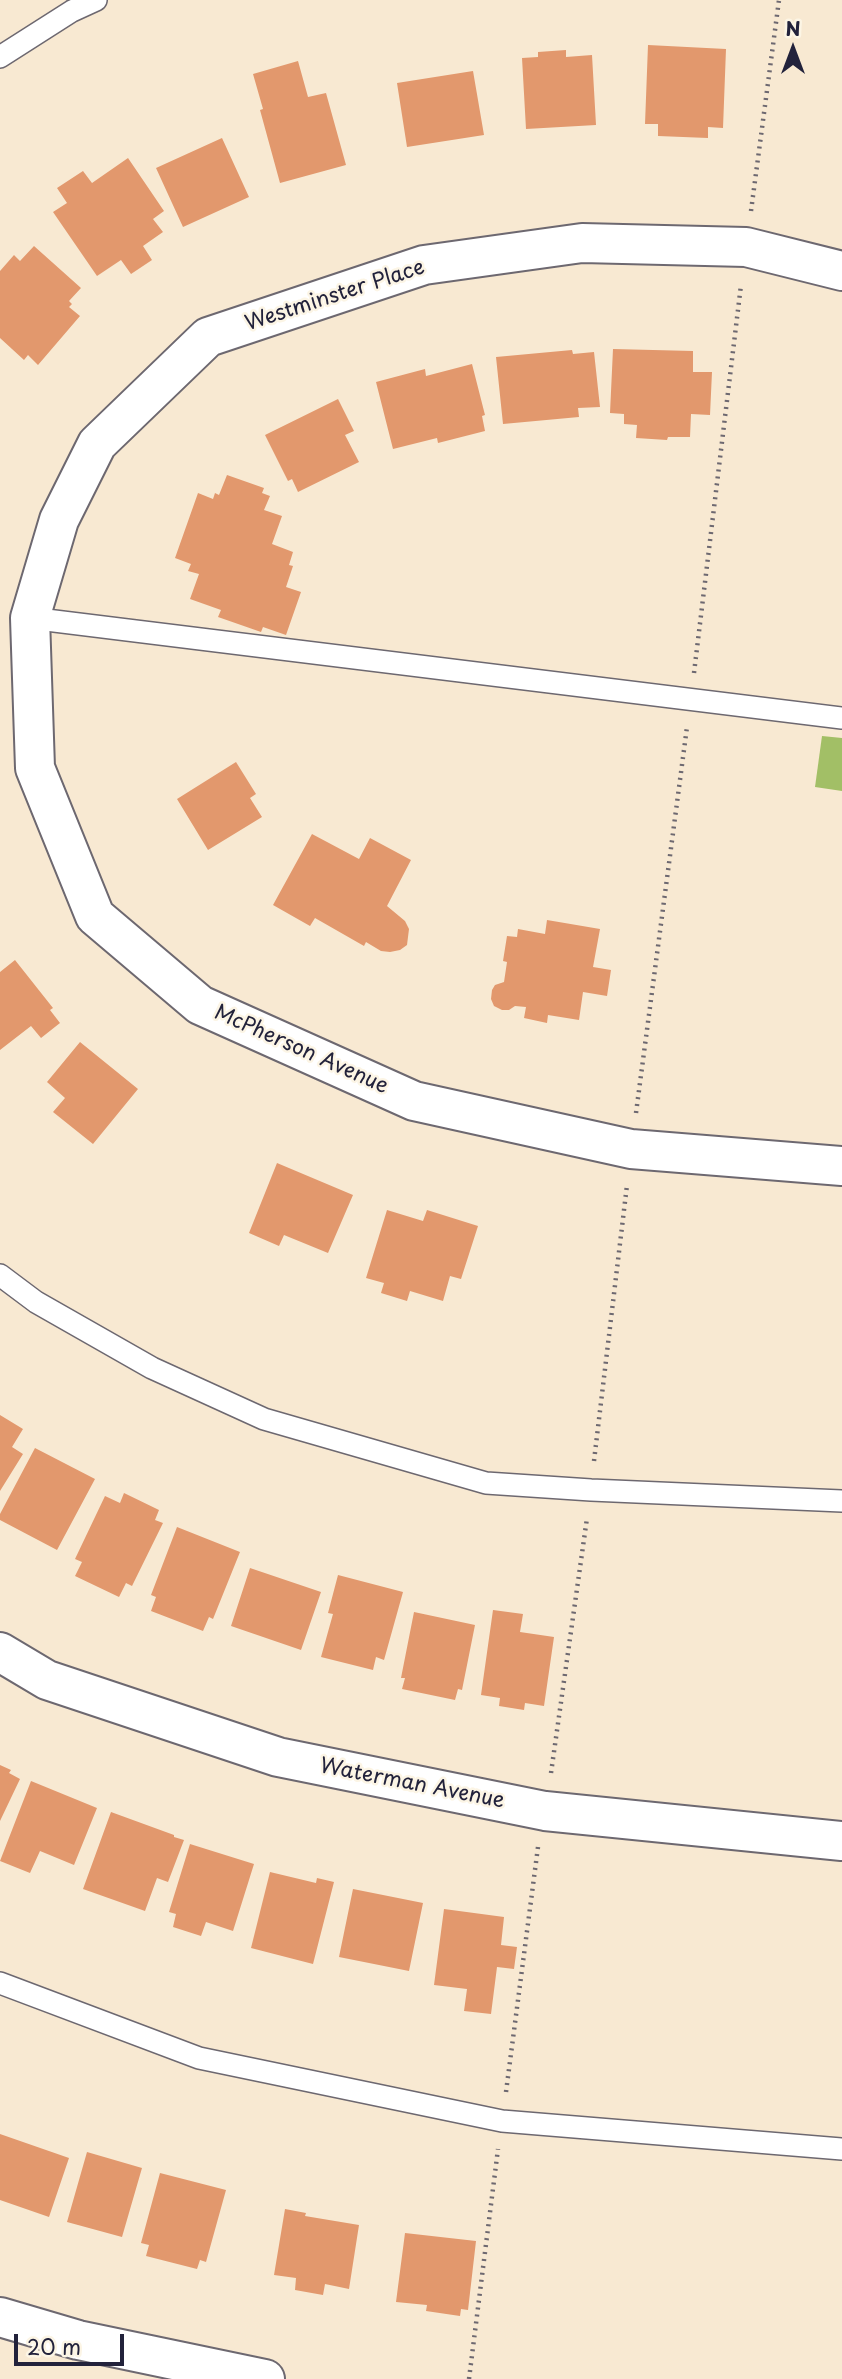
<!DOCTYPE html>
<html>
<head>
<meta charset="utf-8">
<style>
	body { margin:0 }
	#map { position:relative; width:842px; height:2379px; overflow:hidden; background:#f8e9d2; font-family:"Playpen Sans",sans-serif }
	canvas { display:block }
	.north { position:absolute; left:758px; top:14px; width:70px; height:70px; -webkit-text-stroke:5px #fcf5e5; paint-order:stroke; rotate:0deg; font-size:19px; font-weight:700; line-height:28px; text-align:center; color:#22223b }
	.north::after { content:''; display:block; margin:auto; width:24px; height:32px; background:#22223b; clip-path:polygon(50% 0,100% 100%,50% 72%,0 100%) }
	.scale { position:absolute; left:14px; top:2334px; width:110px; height:32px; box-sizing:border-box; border:4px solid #22223b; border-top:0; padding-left:9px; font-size:21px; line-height:24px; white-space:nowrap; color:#22223b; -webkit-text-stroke:5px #fcf5e5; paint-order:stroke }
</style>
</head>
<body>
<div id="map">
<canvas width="842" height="2379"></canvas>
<div class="north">N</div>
<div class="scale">20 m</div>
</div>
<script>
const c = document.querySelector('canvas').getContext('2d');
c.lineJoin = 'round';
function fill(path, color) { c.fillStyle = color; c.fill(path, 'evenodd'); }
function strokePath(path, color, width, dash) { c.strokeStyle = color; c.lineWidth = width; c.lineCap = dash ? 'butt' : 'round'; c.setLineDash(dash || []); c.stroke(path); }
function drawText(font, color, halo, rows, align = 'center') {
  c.font = font + ' "Playpen Sans",sans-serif'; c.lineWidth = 5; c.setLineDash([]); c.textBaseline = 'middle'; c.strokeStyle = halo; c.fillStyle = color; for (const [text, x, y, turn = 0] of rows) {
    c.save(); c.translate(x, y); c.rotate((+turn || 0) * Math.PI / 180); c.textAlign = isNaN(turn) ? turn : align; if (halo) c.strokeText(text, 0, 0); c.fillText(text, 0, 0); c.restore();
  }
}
fill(new Path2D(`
	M822 736 842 738V791L815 787Z`), '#a2bf66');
fill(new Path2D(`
	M648 45 726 49 723 128 708 127V138L658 136V124H645Z
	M566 50V57L592 55 596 125 526 129 522 58 538 57V52Z
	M298 61 308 97 326 93 346 165 280 183 260 110 263 109 253 74Z
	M473 71 484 135 407 147 397 83Z
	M222 138 249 197 183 227 156 168Z
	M128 158 164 211 153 219 163 232 143 246 152 260 131 274 121 260 97 276 53 212 67 203 57 188 83 171 92 183Z
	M34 246 81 288 69 301 72 304 69 307 80 316 38 365 28 355 24 360 0 338V271L14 255 20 261Z
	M613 349 693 351V372H712L710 415 691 414 690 437H668L667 440 636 438 637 425 624 424V414L610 413Z
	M572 350 573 354 594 352 600 407 578 408 579 417 503 424 496 357Z
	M472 364 485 415 482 416 485 431 438 443 437 438 393 449 376 382 425 369 426 376Z
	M338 399 354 431 345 435 359 462 298 492 292 479 288 481 265 435Z
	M227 475 264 488 262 493 270 496 264 510 282 516 272 544 293 552 289 565 293 566 286 587 301 592 286 635 263 627 261 632 218 617 221 610 190 599 199 574 188 571 191 564 175 558 198 493 213 499 215 493 219 495Z
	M236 762 256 794 250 798 262 817 208 850 177 799Z
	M312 834 359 859 370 838 411 860 387 906 405 921 409 929 407 945 400 950 390 952 381 951 366 942 364 946 315 918 310 926 273 905Z
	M547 920 600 929 593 967 611 970 607 996 583 992 579 1020 548 1015 547 1023 524 1018 526 1007 515 1006 509 1010H502L494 1006 491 999 492 990 495 985 504 982 507 962 503 961 507 936 517 937 518 929 545 934Z
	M15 960 53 1008 50 1010 60 1023 41 1038 31 1026 0 1050V972Z
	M80 1042 138 1089 93 1144 53 1112 65 1098 47 1082Z
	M277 1163 353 1195 328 1253 284 1235 279 1246 249 1233Z
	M387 1210 423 1221 427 1210 478 1226 461 1279 450 1276 443 1301 410 1291 407 1301 381 1293 384 1283 366 1278Z
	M0 1415 23 1429 12 1447 23 1454 0 1491Z
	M35 1448 95 1479 57 1550 0 1520V1514Z
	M124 1493 159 1510 155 1520 163 1523 132 1586 126 1583 119 1597 75 1576 82 1562 75 1559 105 1496 120 1503Z
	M177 1527 240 1552 213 1619 209 1617 203 1631 151 1611 156 1597 151 1595Z
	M250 1568 321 1592 301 1650 231 1626Z
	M338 1575 403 1592 384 1660 376 1657 373 1670 321 1657 333 1614 328 1613Z
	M493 1610 523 1614 520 1632 554 1637 544 1706 525 1703 524 1710 499 1706 500 1698 481 1695Z
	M414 1612 475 1625 462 1690 458 1689 455 1700 402 1689 405 1678H401Z
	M0 1765 11 1770 9 1773 20 1779 0 1821Z
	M31 1781 97 1808 74 1865 40 1851 30 1873 0 1861Z
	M111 1812 174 1835V1837L184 1840 168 1882 157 1878 145 1911 83 1889Z
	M190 1844 254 1864 233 1931 206 1922 201 1936 173 1927 176 1914 169 1912Z
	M270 1872 316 1883 317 1878 334 1882 313 1964 251 1948Z
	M353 1889 423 1903 409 1971 339 1957Z
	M444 1909 504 1917 501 1945 517 1947 514 1969 497 1967 491 2014 464 2011 467 1989 434 1985Z
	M0 2134 69 2158 49 2217 0 2200Z
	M87 2152 142 2168 122 2237 67 2222Z
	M160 2173 226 2190 206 2262 200 2260 197 2269 146 2256 149 2245 141 2243Z
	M285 2209 306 2213 305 2216 359 2225 349 2289 325 2284 323 2295 295 2290 296 2278 274 2275Z
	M405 2233 476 2241 468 2310 461 2309 460 2316 426 2311 427 2305 396 2302Z`), '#e2986d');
const lane = new Path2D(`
	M0 57 72 11 96 0
	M30 618 842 718
	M0 1275 36 1302 152 1368 264 1419 486 1483 591 1490 842 1501
	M0 1983 199 2058 502 2121 842 2149`);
const street = new Path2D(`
	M842 271 746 247 582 243 424 265 208 337 97 444 59 520 30 618 35 768 95 916 200 1005 414 1101 631 1149 842 1166
	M0 1652 47 1680 278 1757 545 1811 842 1841
	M0 2317 78 2340 265 2379`);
strokePath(lane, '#6d6870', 24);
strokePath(street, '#6d6870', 42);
strokePath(new Path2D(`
	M751 211 779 0
	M694 673 741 285
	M636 1113 687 727
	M594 1461 627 1185
	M551 1773 587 1518
	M506 2092 538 1847
	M469 2379 498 2149`), '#6d6870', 4.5, [2, 5]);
strokePath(lane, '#fff', 21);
strokePath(street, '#fff', 38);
drawText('21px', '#22223b', '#fcf5e5', [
	["Westminster Place",335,296,-18],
	["McPherson Avenue",301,1050,24],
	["Waterman Avenue",412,1784,11]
]);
</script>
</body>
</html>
